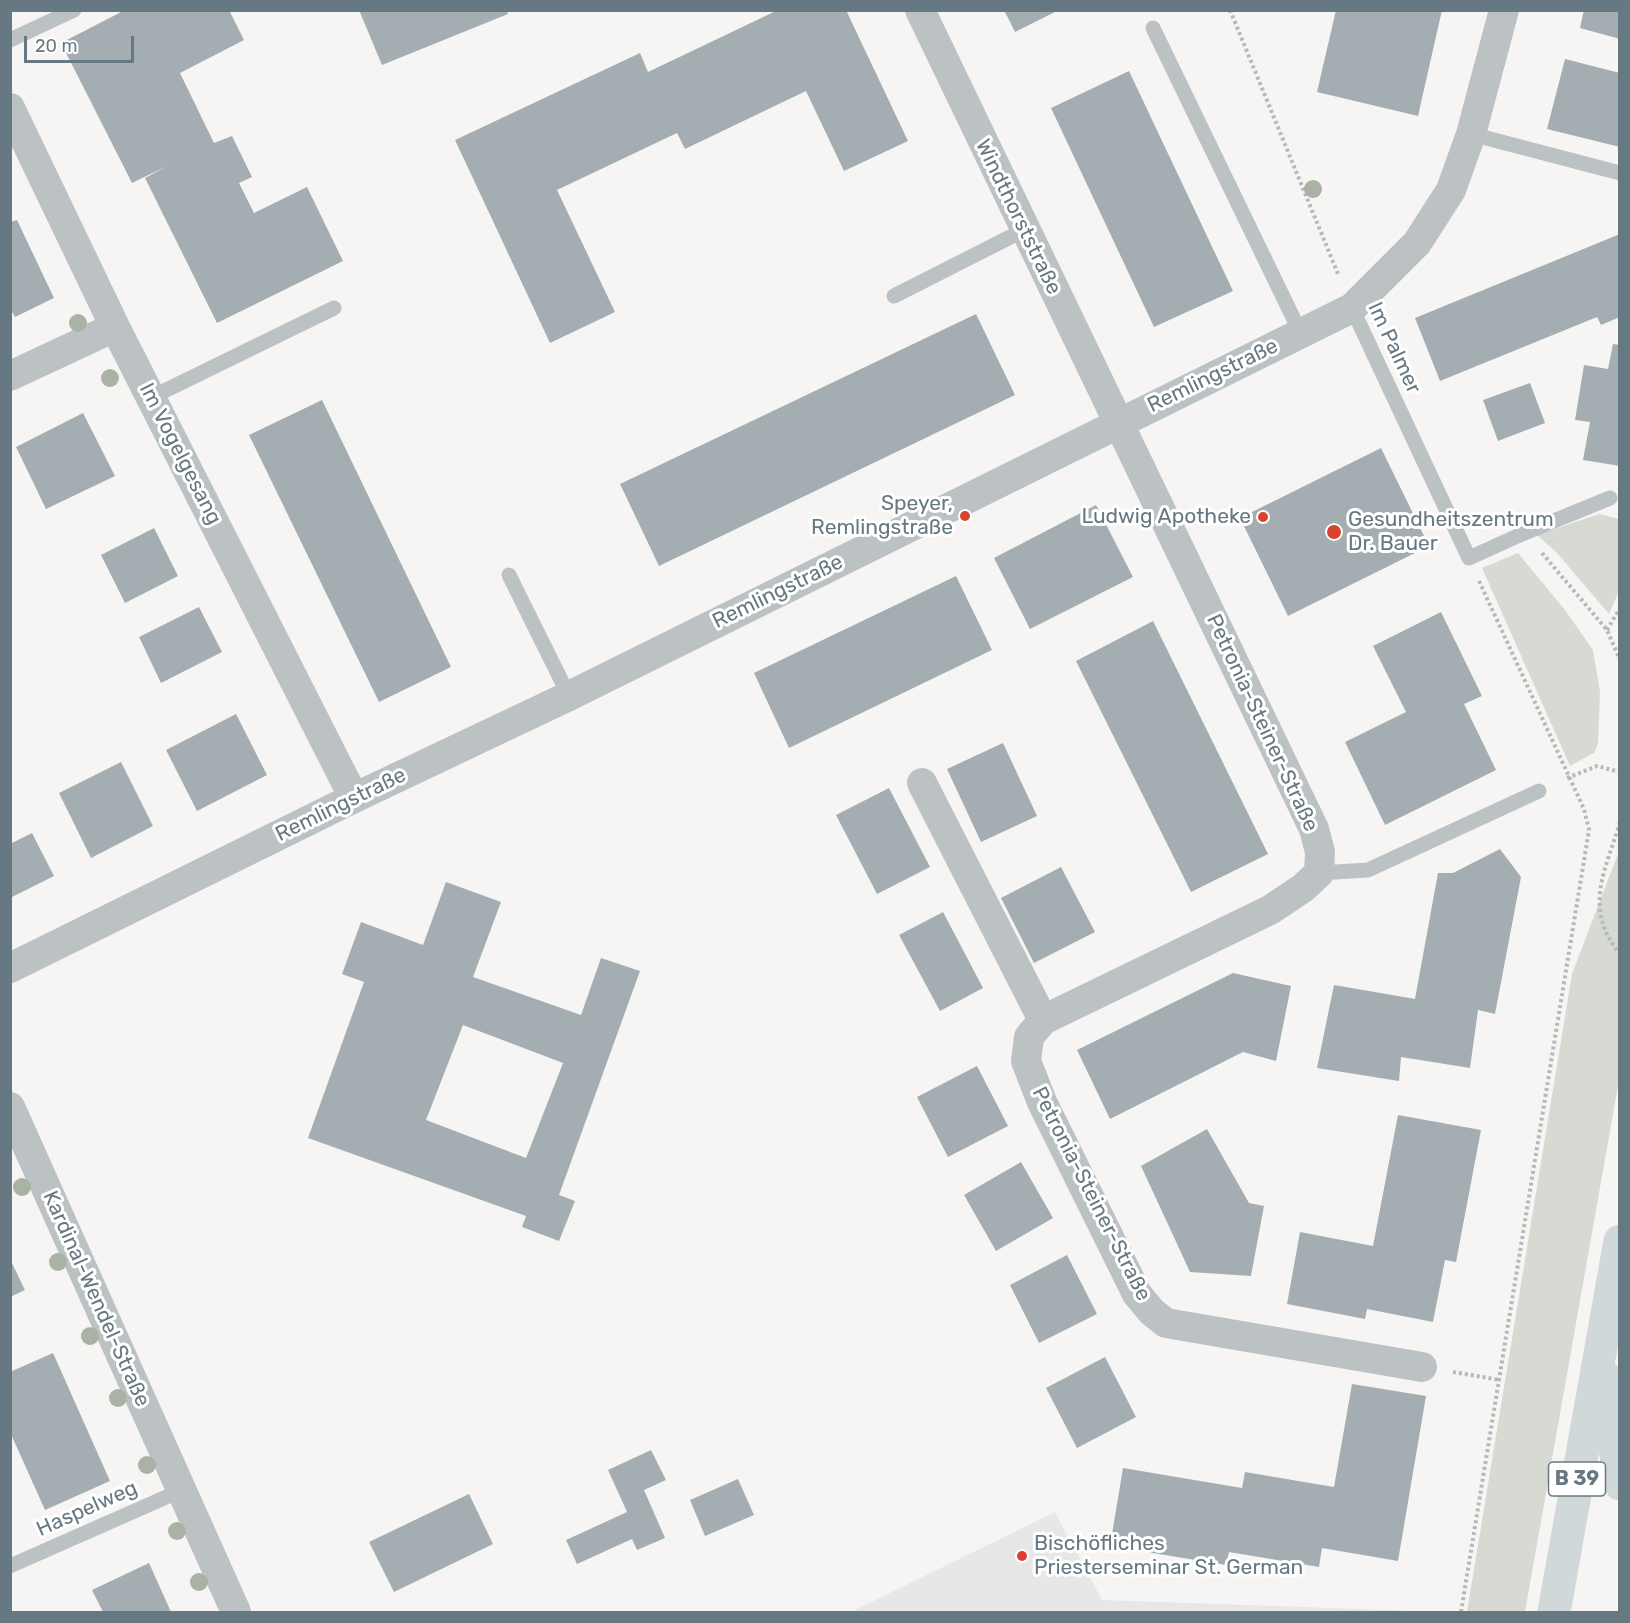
<!DOCTYPE html>
<html>
<head>
<meta charset="utf-8">
<style>
	body { margin:0 }
	#map { position:relative; width:1630px; height:1623px; overflow:hidden; background:#f6f5f3; font-family:Rubik,sans-serif }
	canvas { display:block }
	.frame { position:absolute; inset:0; border:12px solid #667982; pointer-events:none }
	.scale { position:absolute; left:24px; top:36px; width:110px; height:27px; box-sizing:border-box; border:3px solid #667982; border-top:0; padding-left:8px; font-size:18px; line-height:21px; white-space:nowrap; color:#667982; -webkit-text-stroke:4px #fff; paint-order:stroke }
</style>
</head>
<body>
<div id="map">
<canvas width="1630" height="1623"></canvas>
<div class="frame"></div>
<div class="scale">20 m</div>
</div>
<script>
const c = document.querySelector('canvas').getContext('2d');
c.lineJoin = 'round';
function fill(path, color) { c.fillStyle = color; c.fill(path, 'evenodd'); }
function strokePath(path, color, width, dash) { c.strokeStyle = color; c.lineWidth = width; c.lineCap = dash ? 'butt' : 'round'; c.setLineDash(dash || []); c.stroke(path); }
function drawText(font, color, halo, rows, align = 'center') {
  c.font = font + ' Rubik,sans-serif'; c.lineWidth = 6; c.setLineDash([]); c.textBaseline = 'middle'; c.strokeStyle = halo; c.fillStyle = color; for (const [text, x, y, turn = 0] of rows) {
    c.save(); c.translate(x, y); c.rotate((+turn || 0) * Math.PI / 180); c.textAlign = isNaN(turn) ? turn : align; if (halo) c.strokeText(text, 0, 0); c.fillText(text, 0, 0); c.restore();
  }
}
fill(new Path2D(`
	M1055 1512 1102 1600 1445 1612H851Z`), '#e6e7e6');
fill(new Path2D(`
	M1599 514 1619 519V591L1609 614 1557 553 1537 535Z
	M1518 553 1565 610 1593 650 1600 692 1598 744 1594 753 1570 766 1482 568Z
	M1619 851V1080L1525 1612H1467L1572 974Z`), '#d6dad2');
fill(new Path2D(`
	M125 10H229L244 40 180 73 214 143 232 136 252 177 239 183 254 213 307 187 343 261 217 323 145 178 167 166 132 183 61 43Z
	M359 10H507L508 14 382 65Z
	M778 10H846L908 141 844 171 806 91 685 149 677 133 557 190 615 312 550 343 455 140 640 53 648 72Z
	M1004 10H1059L1015 32Z
	M1336 10H1442L1418 116 1317 92Z
	M1584 10H1620V39L1580 28Z
	M1565 59 1620 73V147L1547 129Z
	M1129 71 1233 291 1154 327 1051 108Z
	M17 220 54 298 15 317 10 308V222Z
	M1620 234V317L1601 325 1597 317 1440 381 1415 318Z
	M976 314 1015 395 659 566 620 484Z
	M1613 344 1620 345V466L1583 460 1590 422 1575 420 1584 365 1608 369Z
	M1530 383 1545 423 1498 441 1483 400Z
	M322 400 451 667 379 702 249 435Z
	M83 413 115 476 46 509 16 447Z
	M1381 448 1429 546 1288 616 1240 518Z
	M1096 505 1133 577 1030 629 994 558Z
	M154 528 178 576 125 603 101 555Z
	M956 576 992 650 789 748 754 673Z
	M199 607 222 652 161 683 139 637Z
	M1441 612 1482 696 1464 704 1496 770 1385 825 1345 742 1406 712 1373 646Z
	M1153 621 1268 854 1191 892 1076 661Z
	M236 714 267 775 197 811 166 750Z
	M1003 743 1037 816 981 842 947 769Z
	M121 762 153 826 91 858 59 793Z
	M889 788 930 867 877 894 836 815Z
	M32 833 54 876 10 898V844Z
	M1500 849 1521 877 1495 1014 1478 1010 1470 1068 1401 1057 1399 1081 1317 1068 1334 985 1415 999 1438 873H1453Z
	M1061 867 1095 932 1034 963 1001 898Z
	M446 882 501 902 473 977 581 1015 601 958 640 971 559 1195 575 1201 559 1241 522 1227 526 1216 308 1138 364 982 342 974 361 922 423 945ZM463 1025 563 1063 526 1158 426 1120Z
	M943 912 983 988 940 1011 899 935Z
	M1233 973 1291 986 1276 1061 1243 1052 1110 1119 1077 1050Z
	M977 1066 1008 1126 948 1157 917 1097Z
	M1398 1115 1481 1130 1456 1262 1445 1260 1433 1322 1367 1309 1365 1319 1287 1304 1300 1232 1373 1246Z
	M1207 1129 1249 1203 1264 1206 1251 1276 1190 1272 1141 1166Z
	M1021 1162 1053 1218 996 1251 964 1195Z
	M1067 1255 1097 1314 1039 1343 1010 1285Z
	M10 1259 25 1290 10 1297Z
	M53 1353 110 1481 45 1510 10 1432V1372Z
	M1105 1357 1136 1417 1077 1448 1046 1388Z
	M1352 1384 1426 1396 1398 1561 1322 1548 1319 1567 1229 1552 1226 1565 1110 1546 1123 1468 1242 1488 1245 1472 1334 1487Z
	M651 1450 666 1480 644 1490 665 1538 637 1550 632 1539 577 1564 566 1540 627 1512 608 1470Z
	M738 1479 754 1515 705 1536 690 1500Z
	M469 1494 493 1544 394 1592 369 1542Z
	M149 1563 171 1612H103L92 1590Z`), '#a4aeb2');
strokePath(new Path2D(`
	M1230 10 1338 274
	M1542 553 1607 630 1620 660
	M1607 630 1620 608
	M1567 778 1597 766 1620 772
	M1620 822C1606 870 1582 908 1620 954
	M1453 1372 1500 1380
	M1461 1612 1589 830 1584 809 1479 581`), '#b5b9bb', 4, [3, 3]);
strokePath(new Path2D(`
	M1153 28 1301 334
	M10 40 74 10
	M1471 134 1620 173
	M894 296 1024 230
	M1352 308 1469 558 1522 534 1610 498
	M152 397 334 308
	M509 575 569 696
	M1319 873 1368 870 1539 791
	M10 1566 180 1491`), '#bcc2c4', 15);
strokePath(new Path2D(`
	M920 10 1314 829 1320 852 1319 873 1303 888 1270 910 1043 1020 1029 1037 1026 1061 1042 1102 1137 1294 1152 1312 1166 1323 1422 1367
	M10 108 115 327 354 798
	M10 376 115 327
	M922 783 1043 1020
	M10 968 354 798 569 696 1352 308 1417 243 1451 190 1471 134 1504 10
	M10 1107 236 1612`), '#bcc2c4', 30);
strokePath(new Path2D(`
	M1605 1377 1620 1484
	M1554 1612 1620 1241`), '#d1d8da', 33);
c.fillStyle = '#aab1a5';
for (const [x, y] of [
	[1313,189],
	[78,323],
	[110,378],
	[22,1187],
	[58,1262],
	[90,1336],
	[118,1398],
	[147,1465],
	[177,1531],
	[199,1582]
]) { c.beginPath(); c.arc(x, y, 9, 0, 2 * Math.PI); c.fill(); }
for (const [x, y, r, color] of [
	[965,516,6,"#d9422f"],
	[1263,517,6,"#d9422f"],
	[1334,532,8,"#d9422f"],
	[1022,1556,6,"#d9422f"]
]) { const dot = new Path2D(); dot.arc(x, y, r, 0, 2 * Math.PI); c.fillStyle = color; c.fill(dot); strokePath(dot, '#fff', 2); }
for (const [x, y, w] of [
	[1577,1479,57]
]) { const box = new Path2D(); box.roundRect(x - w / 2, y - 17, w, 34, 4.5); c.fillStyle = '#fff'; c.fill(box); strokePath(box, '#667982', 1.5); }
drawText('bold 20px', '#667982', null, [
	["B 39",1577,1479]
]);
drawText('21px', '#667982', '#fff', [
	["Windthorststraße",1018,217,64],
	["Im Palmer",1394,348,65],
	["Remlingstraße",1213,376,-26],
	["Im Vogelgesang",180,454,63],
	["Remlingstraße",778,592,-26],
	["Petronia-Steiner-Straße",1262,723,65],
	["Remlingstraße",341,805,-26],
	["Petronia-Steiner-Straße",1091,1194,63],
	["Kardinal-Wendel-Straße",96,1299,66],
	["Haspelweg",87,1509,-24]
]);
drawText('21px', '#667982', '#fff', [
	["Speyer,",953,504],
	["Remlingstraße",953,528],
	["Ludwig Apotheke",1251,517],
	["Gesundheitszentrum",1348,520,"left"],
	["Dr. Bauer",1348,544,"left"],
	["Bischöfliches",1034,1544,"left"],
	["Priesterseminar St. German",1034,1568,"left"]
], 'right');
</script>
</body>
</html>
